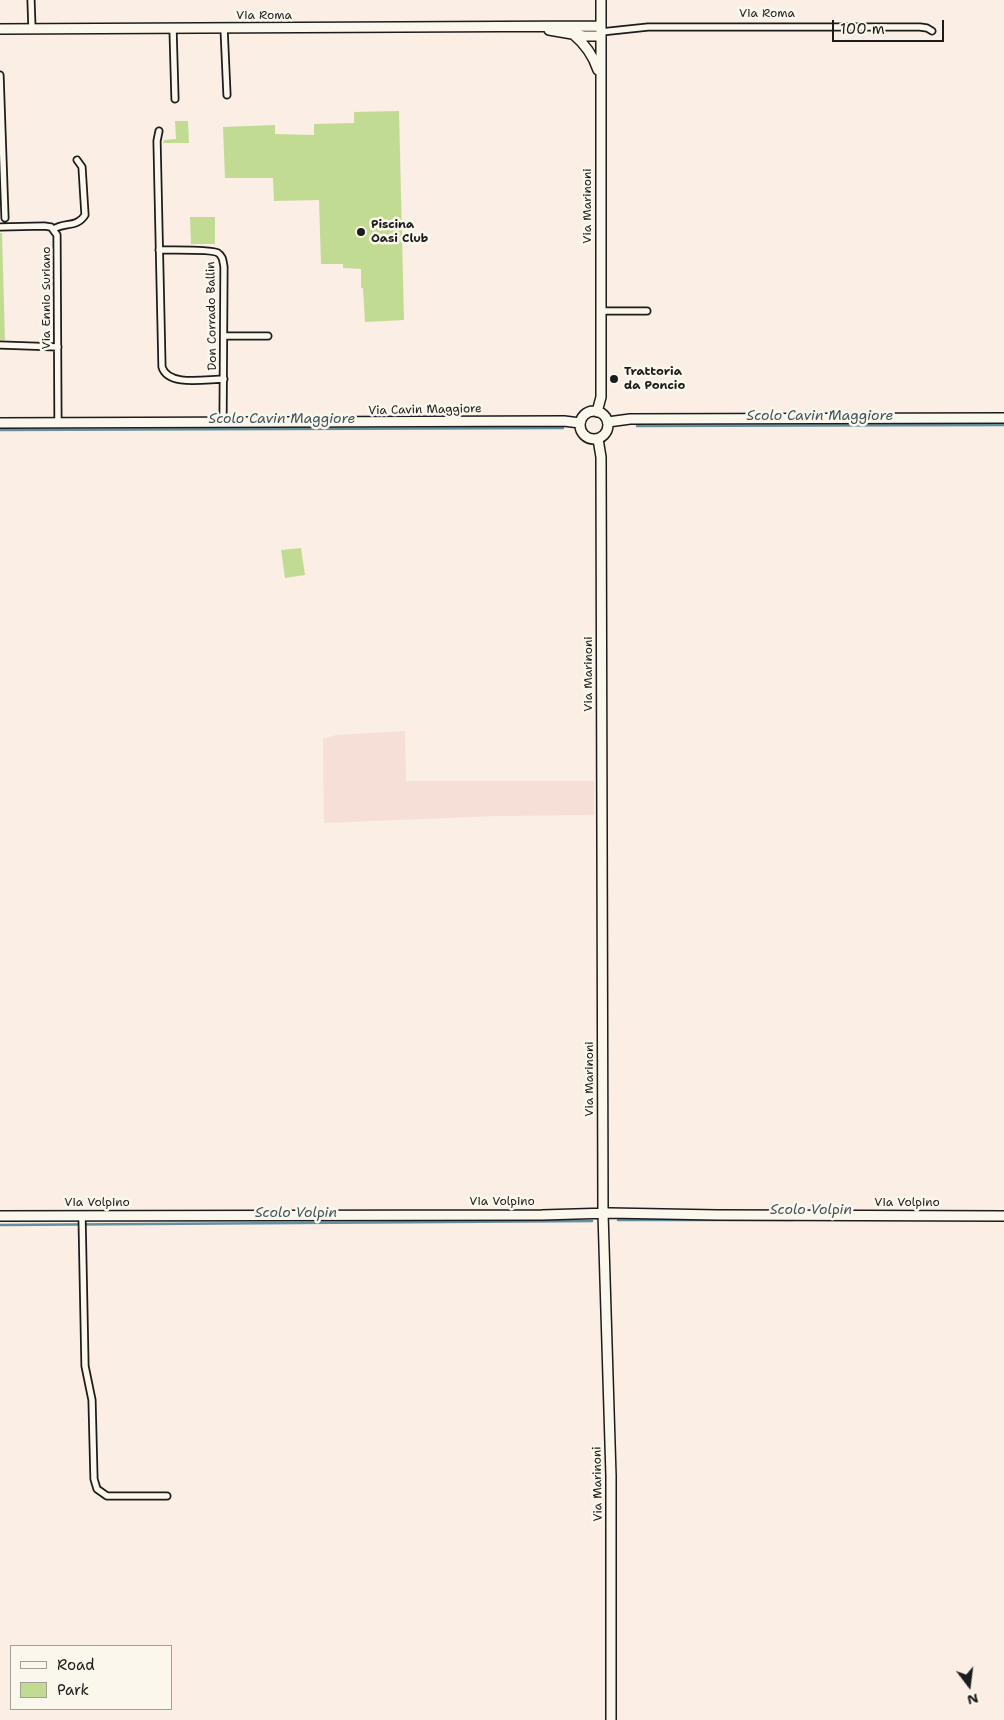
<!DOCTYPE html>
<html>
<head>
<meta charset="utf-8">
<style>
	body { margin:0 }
	#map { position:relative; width:1004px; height:1720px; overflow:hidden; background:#fbeee4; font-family:"Shantell Sans",sans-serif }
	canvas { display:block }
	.legend { position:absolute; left:10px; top:1645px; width:162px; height:65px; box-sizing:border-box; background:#fbf7ec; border:1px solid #a29f99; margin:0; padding:6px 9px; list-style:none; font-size:15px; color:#1c1c1c }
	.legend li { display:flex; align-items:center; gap:10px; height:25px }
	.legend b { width:25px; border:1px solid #a29f99 }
	.north { position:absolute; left:944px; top:1660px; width:50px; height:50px; -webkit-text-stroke:4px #fbf7ec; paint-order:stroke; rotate:165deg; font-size:14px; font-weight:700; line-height:20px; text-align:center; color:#1c1c1c }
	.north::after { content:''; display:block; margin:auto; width:18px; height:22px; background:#1c1c1c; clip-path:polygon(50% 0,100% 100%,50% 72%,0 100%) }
	.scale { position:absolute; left:832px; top:20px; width:112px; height:22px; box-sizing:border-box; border:2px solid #1c1c1c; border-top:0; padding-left:6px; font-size:15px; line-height:18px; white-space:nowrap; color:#1c1c1c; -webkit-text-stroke:4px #fbf7ec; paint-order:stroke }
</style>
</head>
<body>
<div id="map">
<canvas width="1004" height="1720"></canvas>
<ul class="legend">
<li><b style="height:6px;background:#fbf7ec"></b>Road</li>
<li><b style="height:14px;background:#c2db92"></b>Park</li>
</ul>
<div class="north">N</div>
<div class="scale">100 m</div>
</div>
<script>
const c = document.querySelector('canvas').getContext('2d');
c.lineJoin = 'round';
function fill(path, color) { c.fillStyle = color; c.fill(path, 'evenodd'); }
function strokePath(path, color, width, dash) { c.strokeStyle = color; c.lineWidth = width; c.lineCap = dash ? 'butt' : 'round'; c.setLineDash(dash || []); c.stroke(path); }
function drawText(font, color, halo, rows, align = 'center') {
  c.font = font + ' "Shantell Sans",sans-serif'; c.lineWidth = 5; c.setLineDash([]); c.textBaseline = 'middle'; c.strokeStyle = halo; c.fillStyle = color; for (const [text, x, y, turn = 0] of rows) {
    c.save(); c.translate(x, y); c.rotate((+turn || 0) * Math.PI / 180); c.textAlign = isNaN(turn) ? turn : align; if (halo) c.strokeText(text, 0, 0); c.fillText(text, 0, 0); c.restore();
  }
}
fill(new Path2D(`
	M405 731 406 781H594V815L497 816 324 823 323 739 336 735Z`), '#f6dfd6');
fill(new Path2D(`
	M399 111 404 320 365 322 363 288H361V269L343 268V264H321L319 200 274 201 273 178H225L223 127 275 125V134L314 135V124L354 123V112Z
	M175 121H188L189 143H163L164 140 176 139Z
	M190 217H215V244H191Z
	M0 233H2L5 340H0Z
	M301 548 305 575 285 578 281 550Z`), '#c2db92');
strokePath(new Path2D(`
	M637 426 1004 425
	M0 430 563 428
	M618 1220H793
	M0 1225 592 1221`), '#658f9f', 2.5);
const street = new Path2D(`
	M31 0 32 29
	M224 28 227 95
	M173 29 175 99
	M601 32 648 27H920L927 28 932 31
	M0 75 5 218
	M159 131 157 141 162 367C168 387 206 379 224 379
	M0 227 44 226 51 227 57 235 58 423
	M54 229C64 222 77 228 85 215L82 167 77 160
	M159 250C168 250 213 249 218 253 223 256 223 261 224 267L223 423
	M601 311H647
	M224 336H268
	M0 345 58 347
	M82 1216 85 1366 92 1400 94 1479 97 1489 107 1496H167`);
const secondary = new Path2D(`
	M0 29 601 26
	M549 30 584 36H601
	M573 34C585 44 593 55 598 70
	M580 425a14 14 0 1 1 28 0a14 14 0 1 1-28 0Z
	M597 412 601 397V0
	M608 422 630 419 1004 418
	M0 423 564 421 580 423
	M598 439 601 457 603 1213 611 1476V1720
	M0 1216 542 1215 609 1213 717 1215 1004 1216`);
strokePath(street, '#1c1c1c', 9);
strokePath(secondary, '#1c1c1c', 12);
strokePath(street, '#fbf7ec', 5.5);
strokePath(secondary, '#fbf7ec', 9);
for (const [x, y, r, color] of [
	[361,232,5,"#1c1c1c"],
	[614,379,5,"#1c1c1c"]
]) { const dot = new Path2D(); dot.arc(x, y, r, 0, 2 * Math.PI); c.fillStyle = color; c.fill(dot); strokePath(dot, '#fbf7ec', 2); }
drawText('12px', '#1c1c1c', '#fbf7ec', [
	["Via Roma",767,14],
	["Via Roma",264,16],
	["Via Marinoni",588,206,-90],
	["Via Ennio Suriano",47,298,-90],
	["Don Corrado Ballin",212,316,-91],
	["Via Cavin Maggiore",425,410,-1],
	["Via Marinoni",589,674,-90],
	["Via Marinoni",590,1079,-90],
	["Via Volpino",502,1202],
	["Via Volpino",97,1203],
	["Via Volpino",907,1203],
	["Via Marinoni",598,1484,-91]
]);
drawText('bold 12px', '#1c1c1c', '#fbf7ec', [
	["Piscina",371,225],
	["Oasi Club",371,239],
	["Trattoria",624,372],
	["da Poncio",624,386]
], 'left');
drawText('italic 14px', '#40555e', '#fbf7ec', [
	["Scolo Cavin Maggiore",820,416],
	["Scolo Cavin Maggiore",282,419],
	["Scolo Volpin",811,1210],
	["Scolo Volpin",296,1213]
]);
</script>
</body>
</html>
